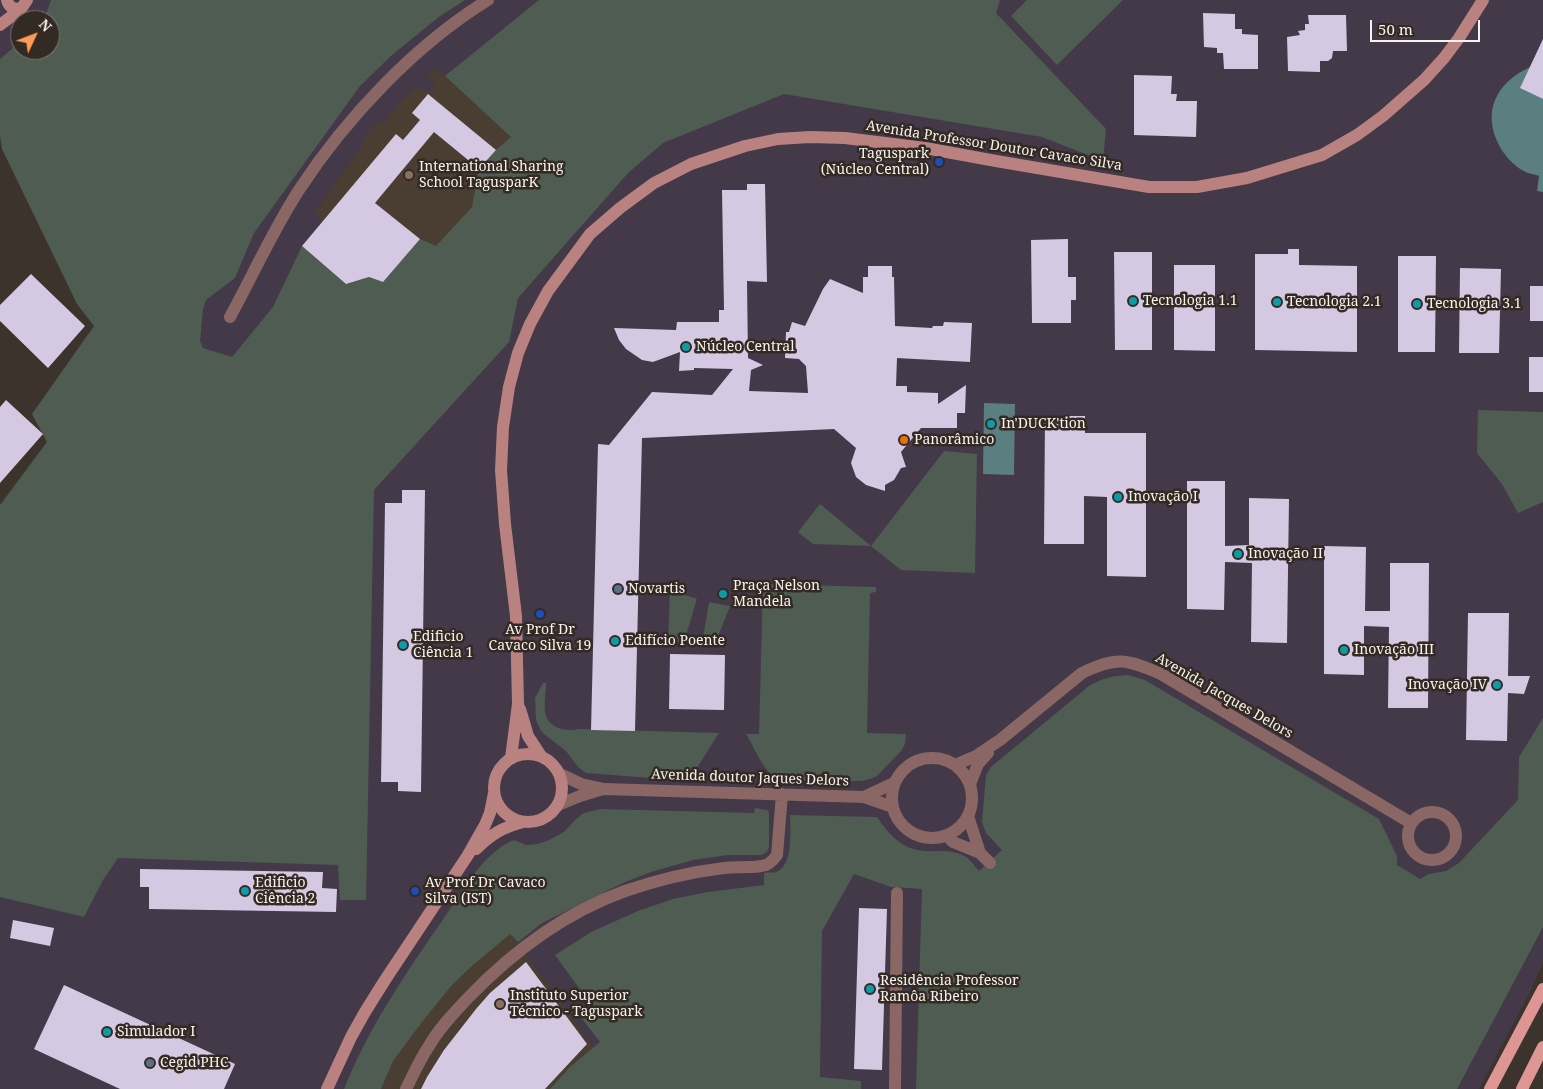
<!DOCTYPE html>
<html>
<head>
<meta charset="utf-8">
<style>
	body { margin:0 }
	#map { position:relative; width:1543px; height:1089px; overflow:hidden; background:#3c342c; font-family:"Noto Serif",serif }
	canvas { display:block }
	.north { position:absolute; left:10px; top:10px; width:50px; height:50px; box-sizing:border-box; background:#322a23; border:1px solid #817a74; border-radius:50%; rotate:47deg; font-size:14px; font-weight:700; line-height:20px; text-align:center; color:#f8f2ed }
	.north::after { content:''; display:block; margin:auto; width:18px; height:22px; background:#ff9b59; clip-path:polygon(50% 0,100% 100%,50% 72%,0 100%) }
	.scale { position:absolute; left:1370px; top:20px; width:110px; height:22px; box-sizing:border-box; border:2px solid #f8f2ed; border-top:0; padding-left:6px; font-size:15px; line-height:18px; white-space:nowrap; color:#f8f2ed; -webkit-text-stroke:4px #322a23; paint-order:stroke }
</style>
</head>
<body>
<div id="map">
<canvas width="1543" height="1089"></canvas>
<div class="north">N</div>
<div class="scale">50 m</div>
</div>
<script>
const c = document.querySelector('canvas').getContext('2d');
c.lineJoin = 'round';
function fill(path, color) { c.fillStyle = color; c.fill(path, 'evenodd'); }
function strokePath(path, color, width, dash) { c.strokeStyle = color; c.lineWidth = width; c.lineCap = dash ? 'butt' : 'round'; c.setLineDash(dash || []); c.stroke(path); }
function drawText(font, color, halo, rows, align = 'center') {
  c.font = font + ' "Noto Serif",serif'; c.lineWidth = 5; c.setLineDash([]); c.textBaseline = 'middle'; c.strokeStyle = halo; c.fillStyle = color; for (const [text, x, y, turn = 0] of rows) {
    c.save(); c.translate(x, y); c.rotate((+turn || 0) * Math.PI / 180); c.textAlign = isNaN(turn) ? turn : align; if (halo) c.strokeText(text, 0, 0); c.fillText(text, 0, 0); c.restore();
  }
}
fill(new Path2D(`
	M0 0H1543V963L1529 994 1479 1089H0V521L45 454 104 323 0 64ZM20 20H50V50H20Z`), '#433948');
fill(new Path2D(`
	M436 68 512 137 496 150 479 169 473 207 436 246 383 282 346 284 302 246 323 222 314 214 355 155 365 143 362 140 379 120 383 123 398 104 417 86 428 93 436 85 427 77Z
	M510 933 624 1089H381L393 1061 421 1022 452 985 472 966Z`), '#4a3d31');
fill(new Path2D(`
	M51 0H465L440 16 392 55 360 86 254 233 235 278 206 300 203 309 200 341 203 348 232 357 273 307 302 246 346 284 369 277 383 282 420 239 436 246 472 207 479 169 496 150 511 137 445 76 539 0H1000L996 13 1106 129 1103 161 1042 137 784 94 663 143 628 173 518 298 509 342 374 490 366 900H340L338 865 118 858 103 880 84 917 0 897V505L47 442 32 414 94 326 77 304 2 149 0 136V59L20 42V50H50V20H44Z
	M1027 0H1123L1057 65 1011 16Z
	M1478 410 1543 412V502L1518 513 1502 484 1477 453Z
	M944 451 977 454 975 573 901 570 871 546 813 544 798 532 820 504 871 546Z
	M763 584 876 587V592L870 593 867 733 906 734 905 744 901 751 877 776 870 779 862 781 781 780C764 775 755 748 746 734H759Z
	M670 590 697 599 684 642 668 643Z
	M709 602 730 606 715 644H702Z
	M1128 675 1145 680 1379 819 1397 856V865L1420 879 1429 874 1446 871 1459 863 1518 800 1519 757 1543 718V927L1457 1089H916L922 889 891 887 854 874 822 931 820 1077 861 1081V1089H550L570 1067 600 1042 576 1011 589 1002 555 955 591 932 638 911 673 899 708 892 764 885V873C768 872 773 873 776 872 794 866 790 829 790 815L877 817C892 839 906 853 935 851 946 851 956 851 966 857 971 860 975 867 979 871L1002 850 986 833 982 822 986 775 991 767 1089 686C1103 678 1111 676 1128 675Z
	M543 683H546C546 692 544 702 545 711 547 728 564 732 579 729L719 733 695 771 687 779H665L586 773 578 767 566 751 544 734 540 729 536 720 535 698Z
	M755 808 767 810 769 812V847L767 852 762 855H728L693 860 651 872 625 882 542 923 518 942 510 934 472 966 452 985 422 1022 393 1061 381 1089H344C368 1029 405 974 442 921 460 895 483 852 514 840L526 845 538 844 549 840 564 832 576 819 584 813 601 809 754 813Z`), '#4f5c51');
fill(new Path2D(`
	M1530 67 1521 88 1543 99V192L1537 191 1539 176C1534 174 1528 174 1524 171 1514 166 1505 156 1500 147 1481 112 1496 83 1530 67Z
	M984 403 1015 404 1014 475 983 474Z`), '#5b7e80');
fill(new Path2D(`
	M1203 13 1235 14V29H1242V34L1258 35V69H1224L1223 53H1217V48L1204 47Z
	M1308 15H1346L1347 51H1333L1332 58 1328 61H1320V72L1288 71 1287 37 1300 35 1298 31 1305 30V24H1309Z
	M1543 39V99L1520 88Z
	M1134 75 1172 76 1171 94H1177L1176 101H1197L1196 137 1134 135Z
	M428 94 496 150 479 169 434 132 375 203 420 239 383 282 369 277 346 284 302 246 396 134 403 140 420 120 412 113Z
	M747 184H765L767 282 747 281 748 358 763 365 751 370 749 391 808 393 806 366 799 359 785 358 786 332H789L792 322 805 326 823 289 830 279 863 293V277H868V266H892V277H894L895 326 932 328 933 326H943L944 322 972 323 970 362 897 358 896 386H907V392L938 393V404L966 385 965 413H957V428H921L901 452 906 467 901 468 894 480 885 485V491L866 485 856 477 851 463 856 448 834 429 642 438 635 731 591 730 598 444 609 445 652 392 712 395 733 369 694 368V370L679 371 680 352 653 362 642 360 626 349 619 340 614 328 676 330 677 322H719V310H724L722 190H747Z
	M1068 239V277H1076V300H1071V323H1032L1031 240Z
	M1288 249H1299V265L1357 266V352L1255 350V254H1288Z
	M1114 252H1152V350H1115Z
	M1398 256H1436L1435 352H1398Z
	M1174 265H1215V351L1174 350Z
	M1460 268 1501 269 1499 353H1459Z
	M31 274 85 326 48 368 0 321V305Z
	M1530 286H1543V321H1530Z
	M1529 357H1543V392H1529Z
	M6 400 43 434 0 483V407Z
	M1045 416H1085V433H1146V577L1107 576V497L1084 496V544H1044Z
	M1187 481H1225V546L1249 545V498L1289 499 1287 643 1251 642 1252 563 1225 562 1224 610 1187 609Z
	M402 490H425L421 792 398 791V782H381L385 503H402Z
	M1324 546 1366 547 1365 611H1390V563H1429L1428 708H1388L1389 627 1364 626V675L1324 674Z
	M1468 613H1509L1508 676H1530L1524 694 1508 693 1507 741 1466 740Z
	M670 654 725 655 724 710 669 709Z
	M140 869 323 872 322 888 337 889 336 912 149 909V887H140Z
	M859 908 887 909 882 1070 854 1069Z
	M13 920 54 928 50 946 10 938Z
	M526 962 587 1044 545 1089H421L427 1077 444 1050 476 1009 490 993Z
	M64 985 235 1064 224 1089H120L34 1049Z`), '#d5c8e3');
strokePath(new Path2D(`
	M230 317C253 275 273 230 299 190 346 118 415 45 488 0
	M892 798a40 40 0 1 1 80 0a40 40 0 1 1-80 0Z
	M955 765 976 756 1000 740 1082 673C1116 656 1127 659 1161 674L1411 823
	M560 774 581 784 604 789 864 797 893 807
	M970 784 978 764 988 753
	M864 797 894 783
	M558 805 580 796 603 789
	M1408 836a24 24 0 1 1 48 0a24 24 0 1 1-48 0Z
	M968 816 980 853
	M947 836 953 842 980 853 990 863
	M406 1089C413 1075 420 1059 429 1046 439 1028 454 1013 467 999 511 953 564 913 625 891 657 880 691 872 724 868 737 866 753 869 766 865 771 863 774 859 777 855L782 794
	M895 1089 897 893`), '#8a6765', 12);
strokePath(new Path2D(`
	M7 0C9 8 14 9 21 9
	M0 25 21 9 27 0
	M520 709 528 736 541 756
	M494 788a34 34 0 1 1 68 0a34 34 0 1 1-68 0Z
	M511 758 518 704 516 616 505 524 501 470 503 427 509 387 518 353 530 324 548 291 590 234 620 208 654 183 691 164 745 146 778 139 810 137 845 138 925 148 996 161 1149 187H1197L1247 178 1322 155 1357 135 1383 116 1424 80 1444 58 1459 38 1483 0
	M476 849C492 834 501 828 523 822
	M327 1089 351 1037 365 1012 385 980 468 855 485 825 490 813 494 793`), '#b98280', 12);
strokePath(new Path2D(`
	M1490 1089 1543 989
	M1522 1089 1543 1047`), '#dd9694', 12);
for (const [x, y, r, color] of [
	[939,162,5,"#1a4fb4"],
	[409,175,5,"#8d6e63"],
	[1133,301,5,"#0f9aa8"],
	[1277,302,5,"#0f9aa8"],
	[1417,304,5,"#0f9aa8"],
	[686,347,5,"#0f9aa8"],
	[991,424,5,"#0f9aa8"],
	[904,440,5,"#e8710a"],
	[1118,497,5,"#0f9aa8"],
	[1238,554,5,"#0f9aa8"],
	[618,589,5,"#5c6f8a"],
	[723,594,5,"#0f9aa8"],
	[540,614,5,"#1a4fb4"],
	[615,641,5,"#0f9aa8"],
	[403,645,5,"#0f9aa8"],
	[1344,650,5,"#0f9aa8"],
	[1497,685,5,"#0f9aa8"],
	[245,891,5,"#0f9aa8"],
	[415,891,5,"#1a4fb4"],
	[870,989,5,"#0f9aa8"],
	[500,1004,5,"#8d6e63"],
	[107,1032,5,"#0f9aa8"],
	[150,1063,5,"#5c6f8a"]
]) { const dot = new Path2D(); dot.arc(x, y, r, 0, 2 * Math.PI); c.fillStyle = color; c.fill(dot); strokePath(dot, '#322a23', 2); }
drawText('14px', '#f8f2ed', '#322a23', [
	["Avenida Professor Doutor Cavaco Silva",994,146,9],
	["Avenida Jacques Delors",1224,696,30],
	["Avenida doutor Jaques Delors",750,778,2]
]);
drawText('14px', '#f8f2ed', '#322a23', [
	["Taguspark",929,154,"right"],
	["(Núcleo Central)",929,170,"right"],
	["International Sharing",419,167],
	["School TagusparK",419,183],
	["Tecnologia 1.1",1143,301],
	["Tecnologia 2.1",1287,302],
	["Tecnologia 3.1",1427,304],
	["Núcleo Central",696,347],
	["In'DUCK'tion",1001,424],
	["Panorâmico",914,440],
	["Inovação I",1128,497],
	["Inovação II",1248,554],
	["Praça Nelson",733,586],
	["Mandela",733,602],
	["Novartis",628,589],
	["Av Prof Dr",540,630,"center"],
	["Cavaco Silva 19",540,646,"center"],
	["Edificio",413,637],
	["Ciência 1",413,653],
	["Edifício Poente",625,641],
	["Inovação III",1354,650],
	["Inovação IV",1487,685,"right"],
	["Edificio",255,883],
	["Ciência 2",255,899],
	["Av Prof Dr Cavaco",425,883],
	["Silva (IST)",425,899],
	["Residência Professor",880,981],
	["Ramôa Ribeiro",880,997],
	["Instituto Superior",510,996],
	["Técnico - Taguspark",510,1012],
	["Simulador I",117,1032],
	["Cegid PHC",160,1063]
], 'left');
</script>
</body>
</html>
